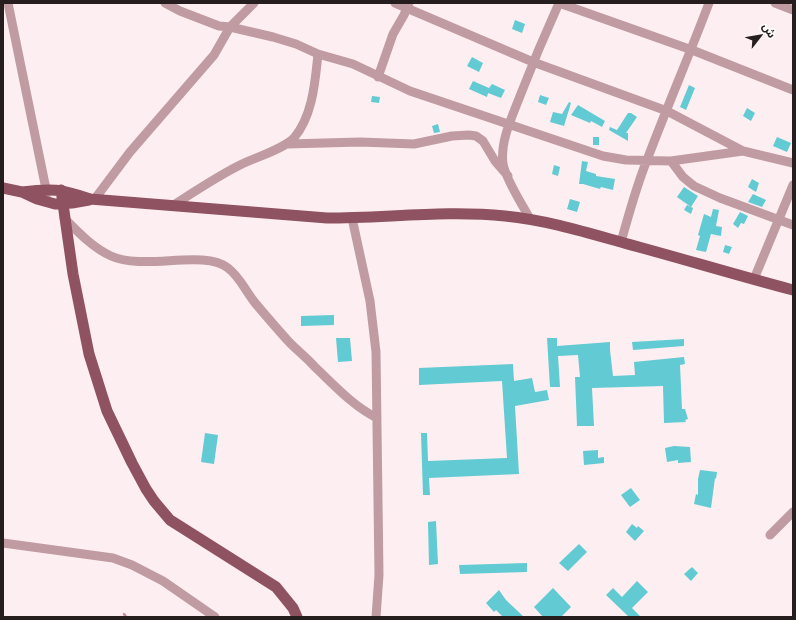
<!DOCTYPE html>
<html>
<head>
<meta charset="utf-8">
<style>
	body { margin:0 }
	#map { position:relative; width:796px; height:620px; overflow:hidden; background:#fdeff1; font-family:Literata,"Noto Sans Arabic",serif }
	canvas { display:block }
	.frame { position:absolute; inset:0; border:4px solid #261d1f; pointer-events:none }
	.north { position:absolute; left:740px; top:16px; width:40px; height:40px; -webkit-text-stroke:3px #fff; paint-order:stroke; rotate:59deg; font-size:11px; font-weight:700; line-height:16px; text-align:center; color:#261d1f }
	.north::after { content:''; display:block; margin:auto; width:14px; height:18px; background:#261d1f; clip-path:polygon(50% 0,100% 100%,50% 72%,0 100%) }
</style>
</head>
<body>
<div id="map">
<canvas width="796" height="620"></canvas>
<div class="frame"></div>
<div class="north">ش</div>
</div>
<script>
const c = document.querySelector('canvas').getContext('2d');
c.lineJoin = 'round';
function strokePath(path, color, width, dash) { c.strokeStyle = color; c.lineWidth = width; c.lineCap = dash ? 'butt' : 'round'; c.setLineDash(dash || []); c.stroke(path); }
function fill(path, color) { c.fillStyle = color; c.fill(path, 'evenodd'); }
strokePath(new Path2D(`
	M124 614 126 617`), '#d88a9b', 2.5);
fill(new Path2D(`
	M515 20 525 24 522 33 512 29Z
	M472 57 483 63 479 72 467 66Z
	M473 81 489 88 492 84 505 90 501 98 488 93 487 97 469 89Z
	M689 85 695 88 686 110 680 107Z
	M540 95 549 98 546 105 538 102Z
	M372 96 380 97 379 103 371 102Z
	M569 102 571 103 564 126 550 122 553 112 562 114Z
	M578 105 605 121 602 127 591 121 590 123 571 115Z
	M747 108 755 113 751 121 743 116Z
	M628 113H631L637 117 626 133H628V141L609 130 610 127 617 130Z
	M438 124 440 132 434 133 432 126Z
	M593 137H599V145H593Z
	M777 137 791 143 787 152 773 146Z
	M582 161 588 162 586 171 596 174V176L615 179 613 190 601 187 600 189 583 184H579Z
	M554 165 560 167 558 176 552 174Z
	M752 179 759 183 756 192 748 187Z
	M684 187 698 196 691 207 677 197Z
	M753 194 766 200 762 207 748 202Z
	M570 199 580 202 577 212 567 209Z
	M687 205 693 208 691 214 684 210Z
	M713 209 719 210 716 226 722 227 721 236 711 234 706 252 696 250 700 236 698 235 704 214 711 217Z
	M740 212 748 216 744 224 741 223 738 228 733 224Z
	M725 245 732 247 729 254 723 252Z
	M334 315V325L301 326V316Z
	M336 338H350L352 361 338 362Z
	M547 338H557V346L610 342V350L613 376 635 375 634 362 684 357 685 364 680 365 682 409H685L688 419 685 420 686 422 664 423 663 386 592 388 594 426H577L575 377H580L578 355 558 356 560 387H550Z
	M684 339V346L633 350 632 342Z
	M513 364 514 381 532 378 535 392 547 390 549 400 515 406 519 474 429 478 430 495H423L421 433H427L428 461 507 458 502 381 419 385V368Z
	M205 433 218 435 214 464 201 462Z
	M674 446 690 447 691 462 678 463V460L667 462 665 448Z
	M598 450V458L604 457V463L584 465 583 451Z
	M700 470 717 472 716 479 715 478 711 508 694 504 696 494 698 495V479Z
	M631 488 640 500 630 507 621 495Z
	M436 521 438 564 429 565 428 522Z
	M632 524 637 528 638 526 644 531 635 541 626 532Z
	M579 544 587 552 568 571 559 563Z
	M527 563V572L460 574 459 565Z
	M692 567 698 573 691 581 684 574Z
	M637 581 648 592 632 608 641 617H629L606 595 613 588 622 597Z
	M553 588 571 607 561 617H543L534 607Z
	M499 590 506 600 524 617H503L496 610 494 612 486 603Z`), '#61cad2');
strokePath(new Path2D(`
	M8 3 46 189V197
	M165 3 180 11 219 26 230 27 273 37 296 44 318 54 353 64 410 91 603 156 626 160 671 161 743 151 793 163
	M395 3 533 62 667 111 743 151
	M559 3 692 50 793 90
	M775 3 793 10
	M378 77 393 34 404 15 409 3
	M288 144 360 142 414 144 452 136 469 135 476 136 483 141 495 161 508 176
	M671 161 683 177 694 186 720 198 793 225
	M94 200 130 152 214 55 230 27 254 3
	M172 206C194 192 216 177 240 165 256 157 282 150 294 138 313 115 315 82 318 54
	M64 218C78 232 93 248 111 256 144 271 203 249 228 268 240 277 246 292 256 304 267 317 278 330 290 343 298 351 307 358 314 366 334 385 353 406 377 418
	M352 218 370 301 376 352 379 575 376 617
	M530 219C522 204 506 180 503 164 500 141 512 117 520 96 532 65 545 34 559 3
	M621 242C629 214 636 187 647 160 667 107 689 56 709 3
	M754 279 793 185
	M770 535 793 512
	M3 543 113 558 132 565 163 581 215 617`), '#c09ca2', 9);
strokePath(new Path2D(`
	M3 188 22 192 37 199 55 204 72 203 89 200
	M61 190 73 274 89 354 107 411 132 463 146 489 154 501 170 520 276 587 293 608 297 617
	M22 192C52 188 61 189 90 199L327 218C386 218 446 210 505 216 546 220 585 232 624 243 680 258 736 275 793 290`), '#8f5260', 11);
</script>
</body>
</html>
